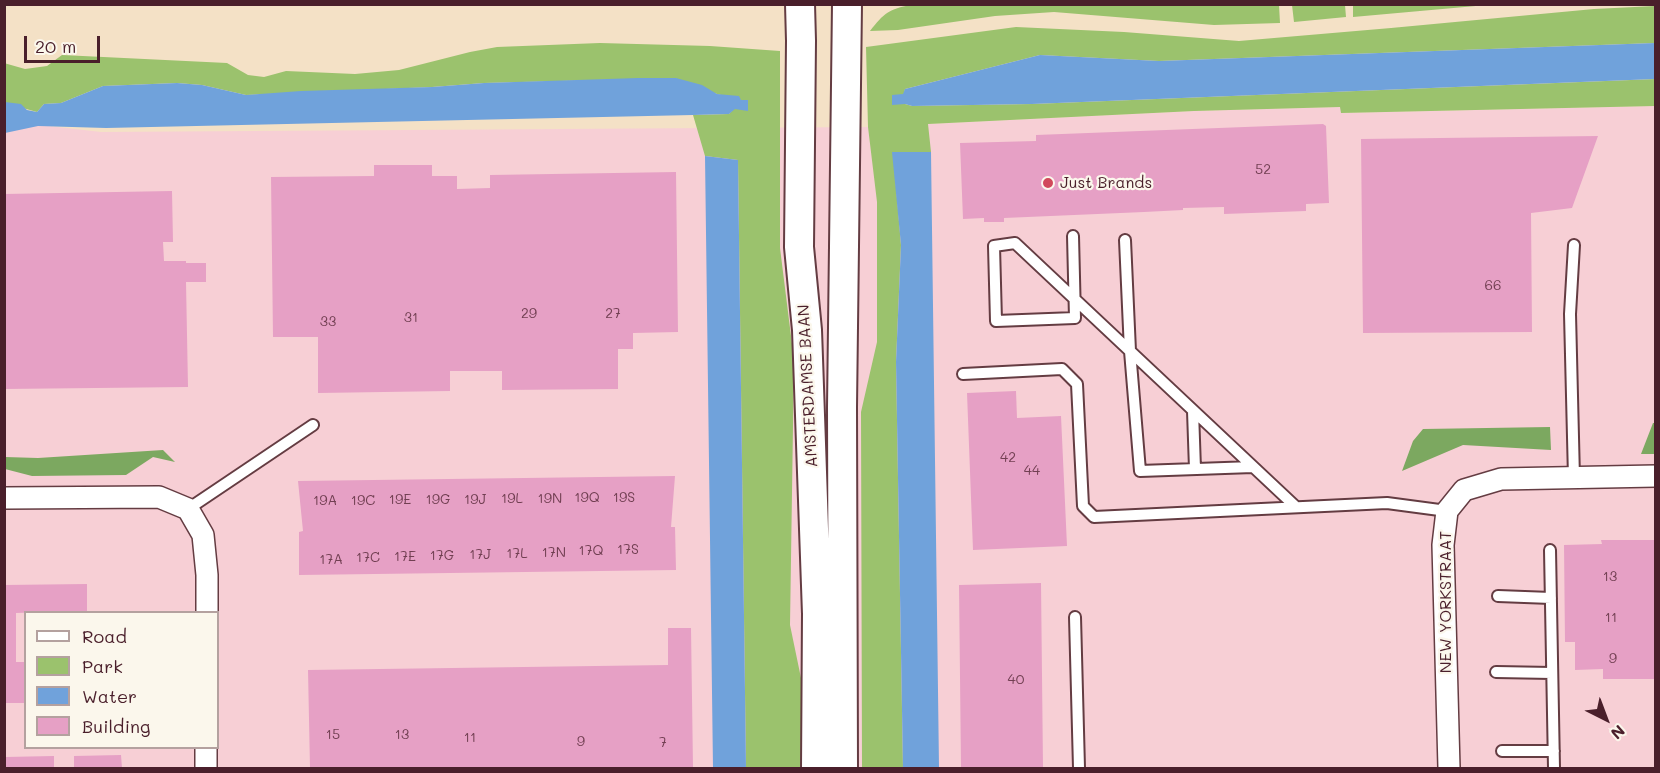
<!DOCTYPE html>
<html>
<head>
<meta charset="utf-8">
<style>
	body { margin:0 }
	#map { position:relative; width:1660px; height:773px; overflow:hidden; background:#f4e1c6; font-family:Mali,sans-serif }
	canvas { display:block }
	.frame { position:absolute; inset:0; border:6px solid #4a1f2b; pointer-events:none }
	.legend { position:absolute; left:24px; top:611px; width:195px; height:138px; box-sizing:border-box; background:#fbf7ec; border:2px solid #b4a19f; margin:0; padding:8px 10px; list-style:none; font-size:18px; color:#4a1f2b }
	.legend li { display:flex; align-items:center; gap:12px; height:30px }
	.legend b { width:30px; border:2px solid #b4a19f }
	.north { position:absolute; left:1576px; top:689px; width:60px; height:60px; -webkit-text-stroke:4px #fbf7ec; paint-order:stroke; rotate:138deg; font-size:16px; font-weight:700; line-height:24px; text-align:center; color:#4a1f2b }
	.north::after { content:''; display:block; margin:auto; width:21px; height:27px; background:#4a1f2b; clip-path:polygon(50% 0,100% 100%,50% 72%,0 100%) }
	.scale { position:absolute; left:24px; top:36px; width:76px; height:27px; box-sizing:border-box; border:3px solid #4a1f2b; border-top:0; padding-left:8px; font-size:18px; line-height:21px; white-space:nowrap; color:#4a1f2b; -webkit-text-stroke:4px #fbf7ec; paint-order:stroke }
</style>
</head>
<body>
<div id="map">
<canvas width="1660" height="773"></canvas>
<div class="frame"></div>
<ul class="legend">
<li><b style="height:8px;background:#fff"></b>Road</li>
<li><b style="height:16px;background:#9bc26d"></b>Park</li>
<li><b style="height:16px;background:#70a2db"></b>Water</li>
<li><b style="height:16px;background:#e6a0c5"></b>Building</li>
</ul>
<div class="north">N</div>
<div class="scale">20 m</div>
</div>
<script>
const c = document.querySelector('canvas').getContext('2d');
c.lineJoin = 'round';
function fill(path, color) { c.fillStyle = color; c.fill(path, 'evenodd'); }
function strokePath(path, color, width, dash) { c.strokeStyle = color; c.lineWidth = width; c.lineCap = dash ? 'butt' : 'round'; c.setLineDash(dash || []); c.stroke(path); }
function drawText(font, color, halo, rows, align = 'center') {
  c.font = font + ' Mali,sans-serif'; c.lineWidth = 4.5; c.setLineDash([]); c.textBaseline = 'middle'; c.strokeStyle = halo; c.fillStyle = color; for (const [text, x, y, turn = 0] of rows) {
    c.save(); c.translate(x, y); c.rotate((+turn || 0) * Math.PI / 180); c.textAlign = isNaN(turn) ? turn : align; if (halo) c.strokeText(text, 0, 0); c.fillText(text, 0, 0); c.restore();
  }
}
fill(new Path2D(`
	M1655 106V768H5V121L101 132 868 127 1194 111 1341 107V113ZM26 612H218V748H26Z`), '#f7cfd5');
fill(new Path2D(`
	M1353 4H1487V5L1353 17Z
	M911 5H1279L1280 23 1214 25 1054 12 995 16 898 30 870 31C884 13 889 9 911 5Z
	M1292 5H1345L1346 17 1294 22Z
	M1655 6V43L1159 61 1040 55 905 89 904 94 905 104 912 106 1032 104 1656 79 1655 106 1341 113 1340 107 1194 111 928 124 931 152H893L901 245 896 362 903 768H862L861 412 877 342V202L868 127 866 47 1016 27 1124 32 1239 41 1391 28 1594 9Z
	M600 43 710 46 780 51V248L794 360 790 625 807 707 804 768H746L738 160 705 156 693 115 729 114 741 100 717 94 674 78 484 83 432 87 246 95 202 85 177 83 103 86 61 103 44 104 37 112 5 103 4 63 25 69 47 66 62 55 227 63 248 75 264 77 286 71 355 74 399 70 470 52 497 47Z`), '#9bc26d');
fill(new Path2D(`
	M1653 423H1655V454H1641Z
	M1550 427 1551 450 1463 445 1402 471 1413 441 1423 429Z
	M163 450 175 462 153 457 126 475 32 476 5 469V457L38 458Z`), '#7ca860');
fill(new Path2D(`
	M1655 43V79L1032 104 912 106 905 104 892 105V95L903 94 905 89 1040 55 1159 61Z
	M638 78H676L702 85 717 94 739 96 741 100H748V111L735 109 729 114 693 115 106 128 38 126 5 133V102L21 104 27 110 37 112 44 104 61 103 103 86 177 83 202 85 246 95 301 91 432 87 484 83Z
	M892 152H931L939 768H903L896 362 901 245Z
	M705 156 738 160 746 768H713Z`), '#70a2db');
fill(new Path2D(`
	M1323 124 1326 126 1329 203 1306 204V211L1224 214V207L1183 208V210L1144 212 1004 218V222H984V218L963 219 960 143 1036 141V135Z
	M1598 136 1572 208 1531 213 1532 332 1363 333 1361 139Z
	M374 165H432V176H457V189L490 188V175L676 172 678 332 633 333V349H618V389L502 390V371H450V391L318 393V337H273L271 177 374 176Z
	M172 191 173 242H163L164 261H186V263H206V282H186L188 387 4 389V194Z
	M1016 391 1017 418 1061 416 1067 546 973 550 967 393Z
	M675 476 671 527H675L676 570 299 575V532L303 531 298 481Z
	M1601 540H1656V679H1603V669L1575 670V642H1565L1564 545 1602 544Z
	M1041 583 1043 768H961L959 585Z
	M87 584V611L16 613V662H26V703H4V585Z
	M668 628H691L693 768H310L308 670 668 665Z
	M121 755 122 768H74V756Z
	M54 756V768H5V757Z`), '#e6a0c5');
const lane = new Path2D(`
	M1073 236 1075 318 996 321 994 246 1015 243C1108 331 1202 419 1296 507
	M1125 240 1130 351 1140 471 1253 467
	M1574 245 1570 314 1574 478
	M963 374 1062 369 1077 384 1083 506 1094 517 1387 503 1447 511
	M1193 411 1195 469
	M188 509 313 425
	M1550 550 1554 768
	M1498 596 1551 598
	M1075 617 1079 768
	M1496 672 1552 673
	M1502 751H1554`);
const street = new Path2D(`
	M4 498 159 497 188 509 203 535 207 575V612
	M206 768V748
	M1449 768 1443 545 1447 511 1464 490 1501 479 1656 476`);
const secondary = new Path2D(`
	M800 4 801 41 799 247 807 330 817 614 816 768
	M843 768 842 407 847 4`);
strokePath(lane, '#643c42', 14);
strokePath(street, '#643c42', 24);
strokePath(secondary, '#643c42', 32);
strokePath(lane, '#fff', 10);
strokePath(street, '#fff', 21);
strokePath(secondary, '#fff', 28);
for (const [x, y, r, color] of [
	[1048,183,6,"#d1495b"]
]) { const dot = new Path2D(); dot.arc(x, y, r, 0, 2 * Math.PI); c.fillStyle = color; c.fill(dot); strokePath(dot, '#fbf7ec', 2); }
drawText('14px', '#713f52', null, [
	["52",1263,170],
	["66",1493,286],
	["29",529,314],
	["27",613,314],
	["31",411,318],
	["33",328,322],
	["42",1008,458],
	["44",1032,471],
	["19Q",587,498],
	["19S",624,498],
	["19L",512,499],
	["19N",550,499],
	["19E",400,500],
	["19G",438,500],
	["19J",475,500],
	["19A",325,501],
	["19C",363,501],
	["17S",628,550],
	["17Q",591,551],
	["17N",554,553],
	["17L",517,554],
	["17J",480,555],
	["17G",442,556],
	["17E",405,557],
	["17C",368,558],
	["17A",331,560],
	["13",1610,577],
	["11",1611,618],
	["9",1613,659],
	["40",1016,680],
	["15",333,735],
	["13",402,735],
	["11",470,738],
	["9",581,742],
	["7",663,743]
]);
drawText('16px', '#4a1f2b', '#fbf7ec', [
	["Just Brands",1060,183]
], 'left');
drawText('16px', '#4a1f2b', '#fbf7ec', [
	["AMSTERDAMSE BAAN",808,386,-93],
	["NEW YORKSTRAAT",1446,602,-90]
]);
</script>
</body>
</html>
